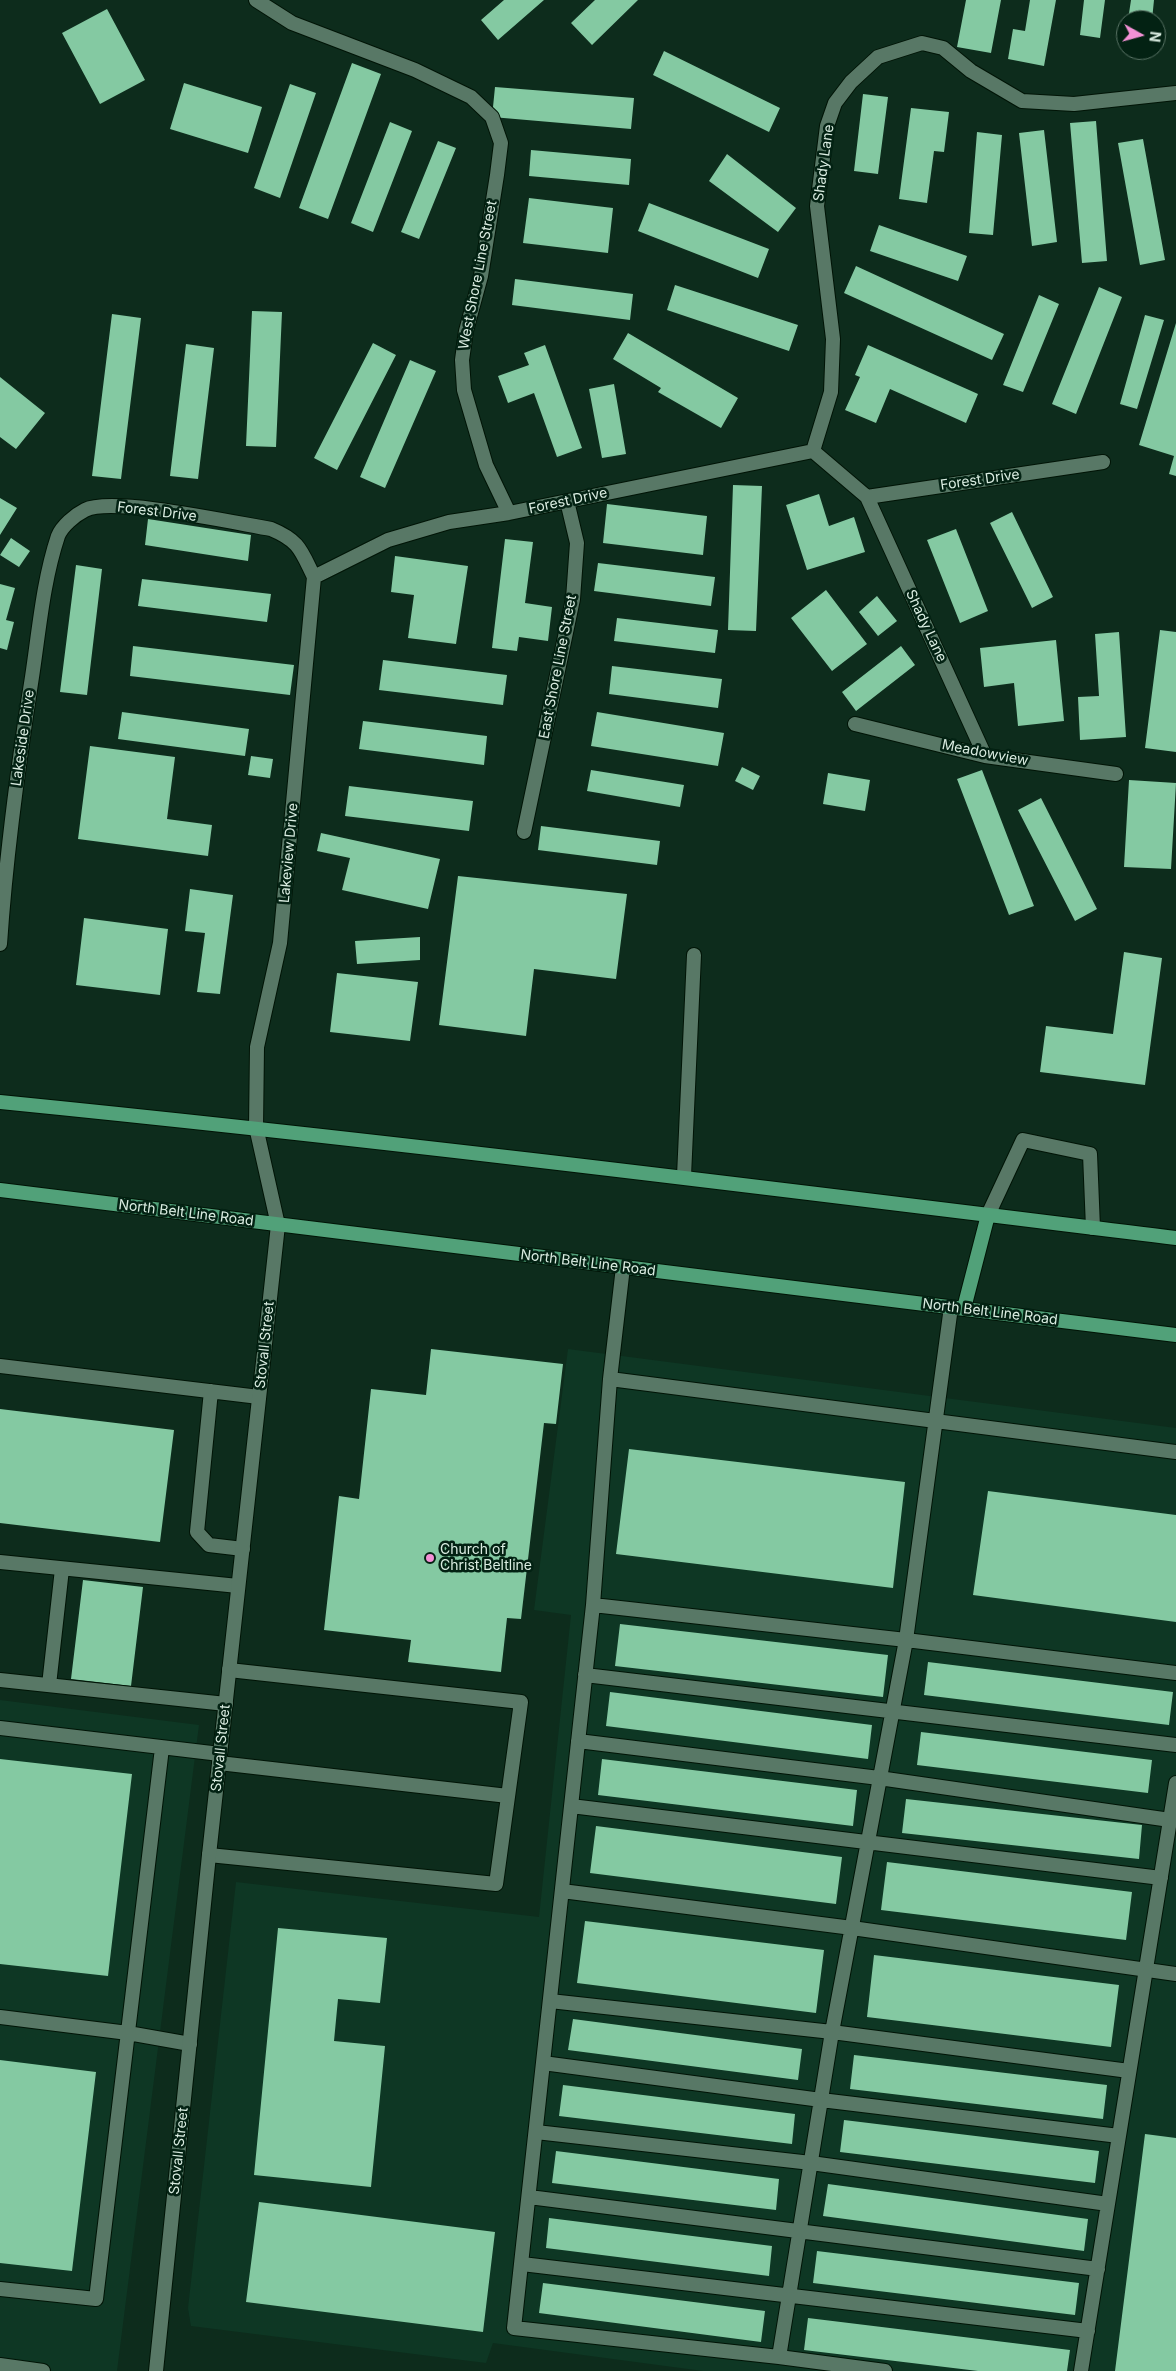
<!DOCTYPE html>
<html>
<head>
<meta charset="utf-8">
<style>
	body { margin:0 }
	#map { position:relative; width:1176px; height:2371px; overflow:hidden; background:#0d2c1c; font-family:Inter,sans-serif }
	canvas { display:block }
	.north { position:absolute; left:1116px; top:10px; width:50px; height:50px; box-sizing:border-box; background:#032213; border:1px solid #597365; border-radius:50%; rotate:97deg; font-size:14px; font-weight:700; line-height:20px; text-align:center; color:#daece1 }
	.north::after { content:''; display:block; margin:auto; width:18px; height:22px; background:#f391d6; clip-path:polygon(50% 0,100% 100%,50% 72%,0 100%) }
</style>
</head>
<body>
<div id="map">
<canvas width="1176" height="2371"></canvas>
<div class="north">N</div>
</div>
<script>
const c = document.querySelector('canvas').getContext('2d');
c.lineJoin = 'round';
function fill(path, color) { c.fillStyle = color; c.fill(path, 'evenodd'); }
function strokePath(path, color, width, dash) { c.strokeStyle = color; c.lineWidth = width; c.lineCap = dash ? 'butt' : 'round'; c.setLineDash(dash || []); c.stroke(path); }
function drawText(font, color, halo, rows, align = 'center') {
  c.font = font + ' Inter,sans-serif'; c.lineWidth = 5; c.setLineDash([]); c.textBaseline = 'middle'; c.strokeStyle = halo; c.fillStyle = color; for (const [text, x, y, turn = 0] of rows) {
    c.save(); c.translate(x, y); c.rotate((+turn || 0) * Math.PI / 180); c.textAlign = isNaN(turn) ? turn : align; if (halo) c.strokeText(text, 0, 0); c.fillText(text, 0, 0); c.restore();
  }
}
fill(new Path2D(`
	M568 1349 1176 1428V2371H703L493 2343 486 2363 191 2326 188 2308 236 1882 539 1917 571 1615 534 1610Z
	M0 1700 199 1725 117 2371H0Z`), '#0e3724');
fill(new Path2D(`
	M504 0H544L498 40 481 20Z
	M595 0H638L592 45 571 23Z
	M966 0H1001L991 53 957 47Z
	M1030 0H1056L1044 66 1008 59 1013 29 1025 31Z
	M1084 0H1105L1100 38 1080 35Z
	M1131 0H1154L1152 20H1128Z
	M107 9 145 80 100 104 62 33Z
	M664 51 780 108 769 132 653 75Z
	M352 63 381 74 328 219 299 208Z
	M184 83 262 107 248 153 170 129Z
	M290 84 316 93 280 198 254 188Z
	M495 87 634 98 631 129 492 117Z
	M863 94 888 97 878 174 854 171Z
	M911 108 949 112 944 152 934 151 927 203 899 199Z
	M1096 121 1107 261 1082 263 1070 123Z
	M390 122 412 131 373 232 351 223Z
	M1044 130 1057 242 1032 246 1019 133Z
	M977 132 1002 135 993 235 969 233Z
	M1143 139 1165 260 1140 265 1118 143Z
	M438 141 456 148 419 239 401 232Z
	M531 150 631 159 629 185 529 176Z
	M727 154 796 208 778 232 709 181Z
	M529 198 613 208 608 253 523 243Z
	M649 203 769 249 758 278 638 231Z
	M879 225 967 256 958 281 870 251Z
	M856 266 1004 334 992 360 844 293Z
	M515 279 633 294 630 320 512 305Z
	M675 285 798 325 789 351 667 310Z
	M1099 287 1122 297 1076 414 1052 404Z
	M1039 295 1059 304 1023 392 1003 385Z
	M252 311 282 312 276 447 246 446Z
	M112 314 141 318 121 479 92 476Z
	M1145 315 1164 320 1137 409 1120 404Z
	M1176 323V476L1169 474 1174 456 1139 445Z
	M628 333 738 398 721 428 658 392 661 388 613 359Z
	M373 343 396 355 337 470 314 458Z
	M186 344 214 348 198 479 170 476Z
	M545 345 582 448 557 457 534 393 508 403 498 376 529 365 524 353Z
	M868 345 978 394 966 423 890 389 876 423 845 410 860 377 855 375Z
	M410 360 436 371 385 488 360 477Z
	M0 377 45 413 16 449 0 437Z
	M614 384 626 454 602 458 589 389Z
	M733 485 762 486 756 631 728 630Z
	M819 494 829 526 854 517 865 552 807 570 786 505Z
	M0 498 17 508 0 535Z
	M607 504 707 516 703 555 603 543Z
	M1012 512 1053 597 1032 608 990 523Z
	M148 519 251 535 248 561 145 545Z
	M956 529 988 611 960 623 927 540Z
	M11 538 30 551 19 567 0 555Z
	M505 539 533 542 525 603 552 607 548 641 519 637 517 651 492 648Z
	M395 556 468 566 456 644 408 638 414 595 391 592Z
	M598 563 715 577 711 606 594 591Z
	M76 565 102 569 87 695 60 692Z
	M142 579 271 594 267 622 138 606Z
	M0 584 15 588 6 620 14 622 7 650 0 648Z
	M826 590 867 644 832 671 791 618Z
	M877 596 897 621 878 636 859 612Z
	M617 618 718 630 715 653 614 641Z
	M1160 630 1176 632V752L1145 748Z
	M1119 632 1126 737 1080 740 1078 697 1099 696 1095 634Z
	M1056 640 1064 721 1018 726 1014 683 984 687 980 648Z
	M133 646 294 665 290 695 130 676Z
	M901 646 915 665 856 711 842 692Z
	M383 660 507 675 503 705 379 690Z
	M612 666 722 679 718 708 609 694Z
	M122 712 249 729 245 756 118 739Z
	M597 712 724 733 718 766 591 746Z
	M363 721 487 736 484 765 359 749Z
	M90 746 175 757 167 819 212 825 208 856 78 839Z
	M251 756 273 759 270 778 248 775Z
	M742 767 760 776 753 790 735 781Z
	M591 770 684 785 680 807 587 791Z
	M982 770 1034 906 1009 915 957 779Z
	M828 773 870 780 865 811 823 804Z
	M1129 780 1176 783 1171 869 1124 867Z
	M349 786 473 801 469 831 345 816Z
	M1041 798 1097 909 1075 921 1018 810Z
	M541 826 660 841 657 865 538 850Z
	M321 833 440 859 428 909 342 890 350 858 317 851Z
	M458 876 627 894 616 979 534 969 526 1036 439 1025Z
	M190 889 233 895 220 994 197 992 205 933 185 931Z
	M84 918 168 929 160 995 76 985Z
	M420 937V960L357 964 355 941Z
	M1124 952 1162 958 1145 1085 1040 1072 1046 1026 1113 1034Z
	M337 973 418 982 410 1041 330 1032Z
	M431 1349 563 1364 556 1424 544 1423 521 1619 507 1618 501 1672 408 1662 411 1640 324 1630 339 1496 359 1499 371 1389 426 1395Z
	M0 1409 174 1430 160 1542 0 1523Z
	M629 1449 905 1482 893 1588 616 1554Z
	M988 1491 1176 1515V1622L973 1595Z
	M83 1580 143 1587 131 1686 71 1679Z
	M620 1624 888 1655 883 1697 615 1666Z
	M928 1662 1173 1692 1169 1725 924 1695Z
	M610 1692 872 1725 868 1759 606 1726Z
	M921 1732 1152 1760 1148 1793 917 1765Z
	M0 1759 132 1774 108 1976 0 1964Z
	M602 1759 857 1790 853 1826 598 1795Z
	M906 1799 1142 1825 1139 1859 902 1833Z
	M596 1826 842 1857 836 1904 590 1873Z
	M887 1862 1132 1892 1126 1940 881 1910Z
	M585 1921 824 1950 816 2013 577 1983Z
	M278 1928 387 1938 380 2003 338 1999 334 2041 385 2046 371 2187 254 2175Z
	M874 1955 1119 1985 1111 2047 867 2017Z
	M573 2019 802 2049 798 2080 568 2050Z
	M854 2055 1107 2085 1103 2119 850 2089Z
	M0 2060 96 2072 72 2271 0 2263Z
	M563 2085 795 2114 792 2144 559 2116Z
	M844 2120 1099 2151 1095 2183 840 2152Z
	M1145 2134 1176 2138V2371H1115Z
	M556 2151 779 2179 776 2210 552 2183Z
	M828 2184 1088 2219 1084 2251 823 2216Z
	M259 2202 495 2232 483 2332 246 2302Z
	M549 2218 772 2246 769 2276 546 2248Z
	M817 2251 1079 2283 1075 2315 813 2283Z
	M543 2283 765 2311 761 2342 539 2313Z
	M808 2318 1070 2350 1067 2371H978L804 2350Z`), '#84c9a2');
const service = new Path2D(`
	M684 1176 694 955
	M988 1215 1023 1140 1090 1154 1093 1228
	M623 1267 610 1379 593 1605 906 1640 1176 1673
	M0 1366 259 1397
	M610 1379 1176 1452
	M211 1391 197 1532 209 1545 243 1549
	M0 1562 238 1586
	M593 1605 514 2328 779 2357
	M585 1675 1176 1745
	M0 1680 226 1704
	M49 1685 62 1569
	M0 1728 220 1754
	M578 1741 879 1778 1170 1820
	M219 1763 508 1796
	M571 1806 1161 1878
	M209 1855 496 1884 521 1702 229 1670
	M562 1891 852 1928 1176 1974
	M550 2001 832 2032 1129 2071
	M0 2017 128 2033 190 2044
	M543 2063 821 2100 1119 2136
	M536 2132 811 2163 1108 2204
	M529 2197 1098 2269
	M522 2264 1088 2331
	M0 2289 96 2299 162 1748
	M885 2371 779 2357 832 2032 906 1640 951 1307
	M1081 2371 1176 1783`);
const minor = new Path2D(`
	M256 0 292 23 415 70 471 97 492 117 501 143 497 175 481 276 466 331 462 360 464 390 486 465 509 513
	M813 451 831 392 833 339 817 206 827 126 835 103 851 82 878 57 922 43 943 48 971 71 1022 101 1074 104 1176 93
	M867 497 985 756
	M314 577 388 540 449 522 509 513 813 451 867 497 1103 462
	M855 724 985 756 1116 774
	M524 832 573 599 577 543 567 501
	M0 944C6 855 18 766 32 677 39 631 43 581 58 536 62 526 75 515 85 510 112 496 235 523 271 529 300 541 301 551 314 577
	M0 2365 43 2371
	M156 2371 209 1855 278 1225 256 1127 257 1047 280 943 314 577`);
const primary = new Path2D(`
	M0 1102C393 1141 784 1190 1176 1238
	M0 1190 1176 1335
	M964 1308 988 1215`);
strokePath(service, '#001406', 16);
strokePath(minor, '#001406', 16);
strokePath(primary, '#001406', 16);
strokePath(service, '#587866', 14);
strokePath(minor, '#587866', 14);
strokePath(primary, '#51a179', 14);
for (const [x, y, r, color] of [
	[430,1558,5,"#f391d6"]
]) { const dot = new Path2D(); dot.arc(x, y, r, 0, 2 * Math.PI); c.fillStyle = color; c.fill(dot); strokePath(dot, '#032213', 2); }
drawText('14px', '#daece1', '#032213', [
	["Shady Lane",824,163,-82],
	["West Shore Line Street",478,275,-79],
	["Forest Drive",980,480,-8],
	["Forest Drive",568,501,-12],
	["Forest Drive",157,512,7],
	["Shady Lane",926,626,65],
	["East Shore Line Street",558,667,-79],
	["Lakeside Drive",23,738,-82],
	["Meadowview",985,753,11],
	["Lakeview Drive",289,853,-85],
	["North Belt Line Road",186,1213,7],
	["North Belt Line Road",588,1263,7],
	["North Belt Line Road",990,1312,7],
	["Stovall Street",265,1345,-84],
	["Stovall Street",221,1748,-84],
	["Stovall Street",179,2151,-84]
]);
drawText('14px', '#daece1', '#032213', [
	["Church of",440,1550],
	["Christ Beltline",440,1566]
], 'left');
</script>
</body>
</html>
